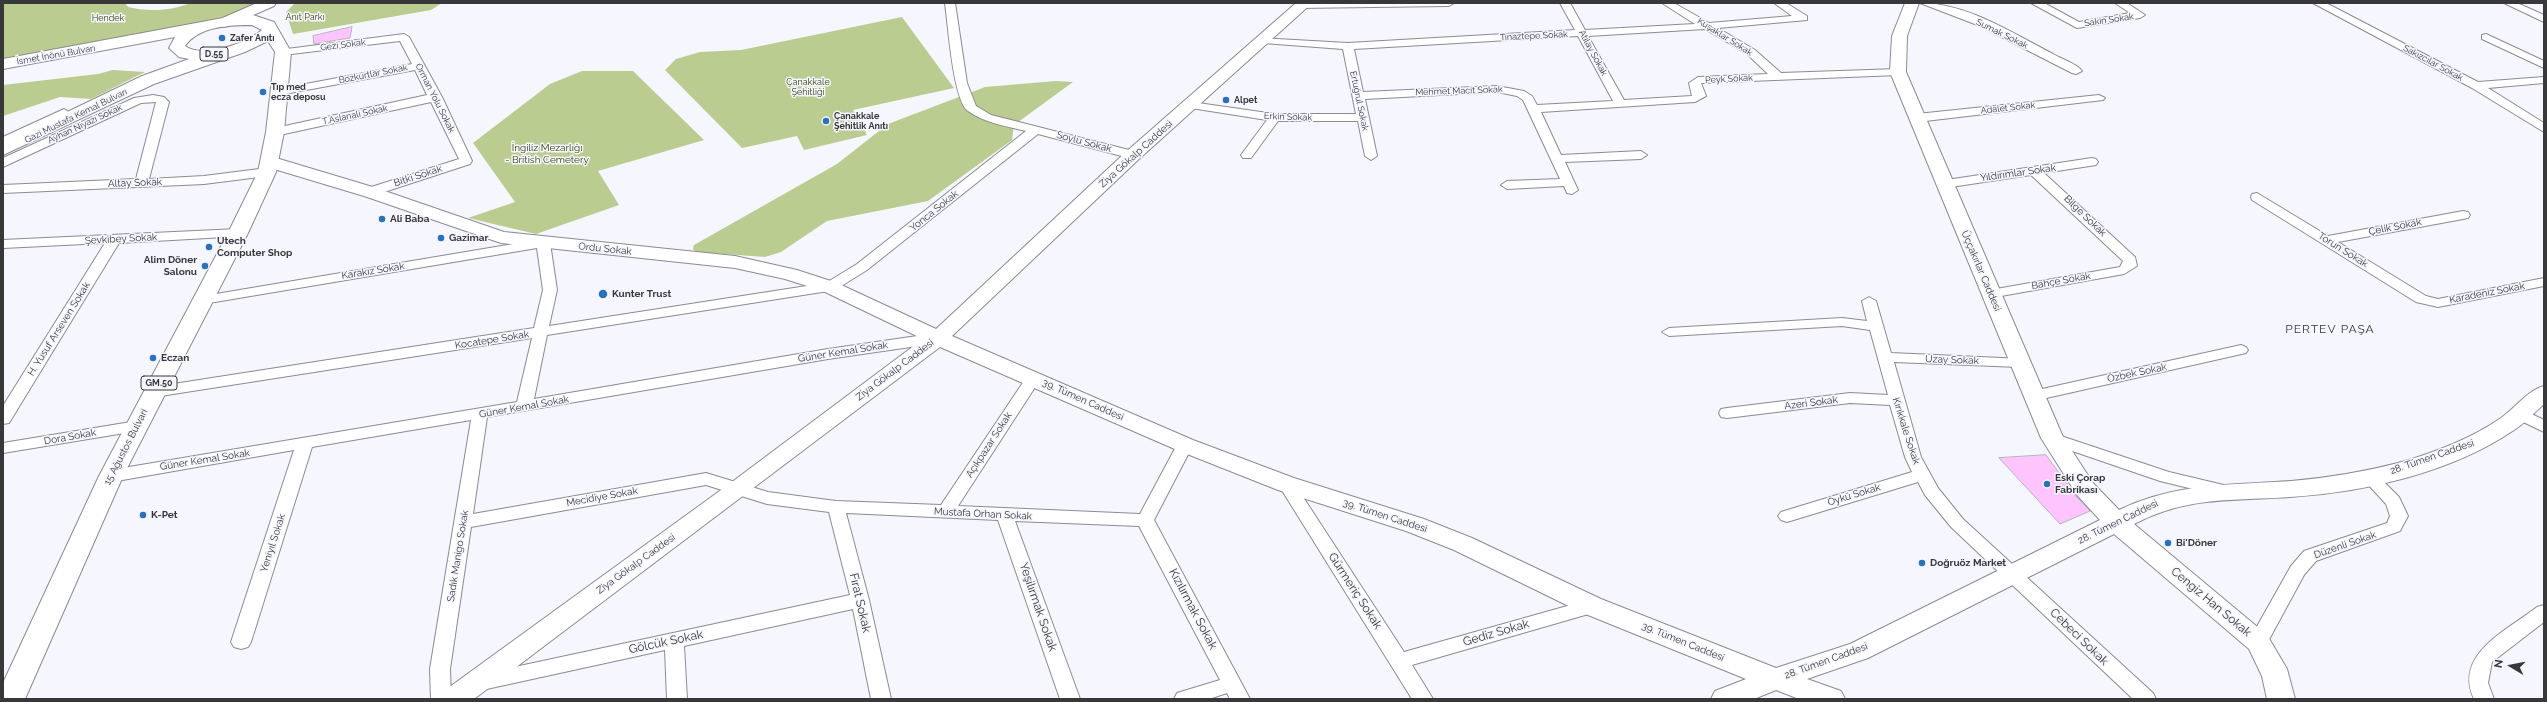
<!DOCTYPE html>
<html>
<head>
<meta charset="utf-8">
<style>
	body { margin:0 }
	#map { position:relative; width:2547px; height:702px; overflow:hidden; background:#f5f6fe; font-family:Raleway,sans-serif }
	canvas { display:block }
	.frame { position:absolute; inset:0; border:4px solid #38383b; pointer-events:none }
	.north { position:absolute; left:2491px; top:646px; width:40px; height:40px; -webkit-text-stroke:3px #f5f6fe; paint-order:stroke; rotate:280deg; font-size:11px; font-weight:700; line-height:16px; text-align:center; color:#38383b }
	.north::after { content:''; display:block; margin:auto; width:14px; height:18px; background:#38383b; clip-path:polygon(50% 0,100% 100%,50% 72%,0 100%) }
</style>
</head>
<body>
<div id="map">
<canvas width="2547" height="702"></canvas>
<div class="frame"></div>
<div class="north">N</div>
</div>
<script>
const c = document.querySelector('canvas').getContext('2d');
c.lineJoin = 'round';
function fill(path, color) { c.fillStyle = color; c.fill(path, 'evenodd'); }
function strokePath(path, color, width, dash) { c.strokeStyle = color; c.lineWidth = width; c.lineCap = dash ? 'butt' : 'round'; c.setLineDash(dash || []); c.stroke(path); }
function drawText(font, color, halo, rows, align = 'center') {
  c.font = font + ' Raleway,sans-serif'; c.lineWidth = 3; c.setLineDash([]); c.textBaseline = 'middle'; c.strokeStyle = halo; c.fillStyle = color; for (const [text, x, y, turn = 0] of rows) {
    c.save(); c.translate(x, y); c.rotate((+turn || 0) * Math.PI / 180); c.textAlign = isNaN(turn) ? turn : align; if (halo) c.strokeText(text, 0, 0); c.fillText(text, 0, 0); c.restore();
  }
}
fill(new Path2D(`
	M3 3H125L128 7C147 12 173 11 190 3H260L248 10 196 24 3 59Z
	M295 3H442L431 10 293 34 286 12Z
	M902 17 954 88 853 110 867 135 804 150 797 136 742 148 665 70 676 59 700 52 741 50Z
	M113 70 145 72 91 99 60 97 3 116V85L98 74Z
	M582 71H633L704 140 598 171 619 205 536 234 468 218 515 202 473 143 550 84Z
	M1056 81 1073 82 1014 125 1012 140 928 201 827 221 781 252 765 257 696 252 693 249 694 245 837 164 888 124 985 87Z`), '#bbcc90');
const building = new Path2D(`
	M352 27 350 38 314 44 313 36Z
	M2046 455 2076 496 2090 511 2060 524 1999 458Z`);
fill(building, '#fdc4fd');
strokePath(building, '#b9b3b8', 1);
const street = new Path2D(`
	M945 3H955L967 83 976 106 991 115 1137 152 1139 155 1137 158 1133 159 1038 134 867 270 835 290 547 335 534 399 828 349 938 333 945 338 938 343 828 359 487 417 473 514 706 473 768 492 836 501 941 505 1028 375 1033 373 1041 378 958 506 1140 514 1179 441H1191L1193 445 1154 520 1250 699H1230L1227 693 1209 699H1174L1177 693 1220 680 1139 526 1015 521 1080 699H1060L998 520 846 513 869 600 891 699H871L853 609 684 646 687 699H667L665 650 482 690 475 688 472 682 475 676 482 674 850 595 829 512 767 504 706 485 471 527 450 669 451 699H431L430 669 471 420 312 447 251 642 248 647 241 649 234 647 231 642 294 450 111 482 105 480 103 476 105 472 111 470 517 402 532 338 154 397 146 392 154 387 534 328 543 290 537 248 203 304 198 303 196 300 198 297 543 239 550 243 557 290 549 326 826 283 857 264 1026 131C1007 126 984 123 968 111 953 100 948 24 945 3Z
	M1301 3H1454L1449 6 1297 8 1296 6Z
	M1560 3H1570L1585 30 1695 24 1662 3H1674L1709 23 1792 16 1774 3H1786L1807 16V20L1718 28 1755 50 1781 73 1898 69 1904 72 1898 75 1701 83 1706 96 1695 102 1541 112 1561 155 1641 151 1647 155 1641 159 1565 162 1578 190 1572 194 1567 193 1564 186 1507 189 1501 185 1507 181 1560 179 1523 100 1517 96 1497 92 1365 99 1377 156 1371 160 1365 156 1358 121H1278L1251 158H1243L1241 155 1267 120 1191 108 1185 105 1191 102 1275 114H1356L1343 49 1263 43 1258 40 1259 38 1348 43 1575 30ZM1705 29 1747 54 1768 74 1698 77 1689 83 1692 96 1624 100 1588 36ZM1578 36 1613 101 1537 105 1532 96 1524 91 1497 86 1363 92 1354 49Z
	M1920 3C1967 3 2012 33 2053 54 2061 59 2076 63 2082 71L2076 74 2072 73 1980 26Z
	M2031 3H2044L2079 22 2130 13 2115 3H2127L2145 15 2140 18 2077 28Z
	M2313 3H2326L2478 82 2544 77V83L2488 88 2544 123V132L2472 88Z
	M2504 3H2517L2544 15V22Z
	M404 34 409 37 442 97 472 161 470 164 375 195 370 196 364 192 365 189 459 159 431 102 275 136 271 135V129L427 95 415 70 279 95 273 92 279 89 412 64 400 41 283 55 279 54V50Z
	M2486 34 2544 61V68L2482 39V35Z
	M153 95 164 97 169 102 149 179 204 176 267 168 273 172 267 176 204 184 3 193V185L136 179 156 102 141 103 3 167V158L134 98Z
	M2099 95 2105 98 2103 100 1917 122 1911 118 1917 114Z
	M64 109 70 113 68 115 3 146V137Z
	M2092 158 2096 159 2098 162 2096 165 2044 173 2135 257 2137 266 2124 274 1990 298 1985 297 1983 294 1985 291 2120 267 2123 261 2031 175 1944 188 1938 184 1940 181Z
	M2257 193 2328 236 2463 211 2468 212 2470 215 2468 218 2463 219 2338 242 2426 296 2438 299 2544 278V286L2438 307 2416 302 2252 200 2251 197 2252 194Z
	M238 229 245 233 243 236 119 243 9 423 3 424V406L105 243 3 248V240Z
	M1869 297 1876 301 1891 353 2024 359 2027 362 2019 367 1894 362 1921 457 1938 488 1963 519 2153 693 2156 699H2133L1951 527 1925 495 1918 482 1787 522 1781 520 1778 516 1781 512 1912 472 1905 457 1890 405 1850 403 1727 418 1721 417 1719 413 1721 409 1727 408 1850 393 1888 395 1870 330 1842 326 1669 336 1662 332 1669 328 1842 318 1867 321 1862 301Z
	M2241 345 2246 347 2248 350 2246 353 2033 401 2025 396 2033 391Z
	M2519 408 2544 420V432L2513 417 2511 413 2513 409Z
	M137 421 143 422 145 426 143 430 3 453V443Z
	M2052 433 2169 472 2232 487 2234 491 2232 495 2226 497 2160 481 2046 442 2044 438 2046 434Z
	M2370 472 2376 474 2399 497 2408 516 2400 531 2316 561 2304 575 2265 647 2258 649 2251 647 2248 642 2251 637 2291 566 2304 551 2387 523 2390 516 2386 504 2362 478 2364 474Z
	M1286 478 1292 480 1404 652 1592 599 1599 601 1601 606 1599 611 1592 613 1412 665 1433 699H1412L1278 484 1280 480Z
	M2544 605V622L2492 662 2488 683 2494 699H2474C2453 654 2508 630 2537 607Z`);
const secondary = new Path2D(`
	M257 3H276L274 6 228 26 223 27 216 23 218 20Z
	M1296 3H1312L1139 159 952 336 1193 440 1294 478 1424 519 1472 538 1601 599 1776 668 1850 644 2100 520 2077 495 2041 438 1890 72 1892 36 1905 3H1919L1907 36 1906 72 2063 437 2093 483 2119 510C2174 483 2231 485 2291 481 2327 478 2363 472 2398 463 2433 453 2468 440 2498 420 2514 410 2526 391 2544 386V404C2534 413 2525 423 2514 430 2451 473 2365 492 2290 497 2232 501 2188 496 2134 524L2267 635 2287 669 2295 699H2267L2262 676 2249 649 2114 534 1868 658 1807 679 1841 691 1845 699H1799L1776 690 1754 699H1711L1715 691 1746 679 1583 613 1454 550 1406 531 1278 490 1177 450 940 347 474 699H440L444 691 732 482 923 339 823 291 785 279 735 268 501 243 364 196 264 166 261 162 264 158H276L376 188 504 232 735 256 797 270 837 283 936 329 1127 151Z`);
const primary = new Path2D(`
	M253 15 274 22 291 52 284 132 276 172 248 233 123 476 25 699H3V683L99 476 228 233 258 172 266 132 275 52 268 41 245 52 154 84 3 155V143L142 76 189 59 179 57 169 48 175 37 3 69V59L223 18ZM252 25 262 30C247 43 203 59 185 46 199 26 230 25 252 25Z`);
strokePath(street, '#8b8b92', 2);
strokePath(secondary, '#8b8b92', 2);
strokePath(primary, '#8b8b92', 2);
fill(street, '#fff');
fill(secondary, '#fff');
fill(primary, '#fff');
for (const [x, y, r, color] of [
	[222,38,4,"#2871c1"],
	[263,92,4,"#2871c1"],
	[1226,100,4,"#2871c1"],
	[826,121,4,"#2871c1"],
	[382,219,4,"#2871c1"],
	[441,238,4,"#2871c1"],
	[209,247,4,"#2871c1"],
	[205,266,4,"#2871c1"],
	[603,294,5,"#2871c1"],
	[153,358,4,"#2871c1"],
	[2047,484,4,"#2871c1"],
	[143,515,4,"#2871c1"],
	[2168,543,4,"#2871c1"],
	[1922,563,4,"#2871c1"]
]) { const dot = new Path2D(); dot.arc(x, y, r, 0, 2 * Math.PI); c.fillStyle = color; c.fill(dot); strokePath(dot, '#f5f6fe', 1.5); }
drawText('9px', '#354009', '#f5f6fe', [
	["Anıt Parkı",305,17],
	["Hendek",108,18],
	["Çanakkale",808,82],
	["Şehitliği",808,92]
]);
drawText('9px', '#38383b', '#f5f6fe', [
	["Sakin Sokak",2109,20,-8],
	["Sumak Sokak",2002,34,26],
	["Tınaztepe Sokak",1534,36,-3],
	["Kuşaklar Sokak",1725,37,32],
	["Gezi Sokak",343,45,-7],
	["Atılay Sokak",1593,53,62],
	["İsmet İnönü Bulvarı",56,55,-10],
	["Sakızcılar Sokak",2433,63,28],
	["Bozkurtlar Sokak",373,74,-11],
	["Peyk Sokak",1729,79,-3],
	["Mehmet Macit Sokak",1459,91,-2],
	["Orman Yolu Sokak",435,98,63],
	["Ertuğrul Sokak",1359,101,78],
	["Adalet Sokak",2008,108,-6],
	["T.Aslanali Sokak",355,115,-12],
	["Gazi Mustafa Kemal Bulvarı",76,116,-26],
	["Erkin Sokak",1288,117,2],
	["Ayhan Niyazi Sokak",85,124,-25]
]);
drawText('bold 9px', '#38383b', '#f5f6fe', [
	["Zafer Anıtı",230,38],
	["Tıp med",271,87],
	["ecza deposu",271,97],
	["Alpet",1234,100],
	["Çanakkale",834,116],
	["Şehitlik Anıtı",834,126]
], 'left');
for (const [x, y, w] of [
	[214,54,28],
	[159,383,36]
]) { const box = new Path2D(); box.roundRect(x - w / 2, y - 7, w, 14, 3); c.fillStyle = '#f5f6fe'; c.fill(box); strokePath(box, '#38383b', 1); }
drawText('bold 9px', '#38383b', null, [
	["D.55",214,54],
	["GM.50",159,383]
]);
drawText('10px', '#38383b', '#f5f6fe', [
	["Soylu Sokak",1084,142,15],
	["Ziya Gökalp Caddesi",1136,154,-42],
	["Yıldırımlar Sokak",2018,173,-8],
	["Bitki Sokak",418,176,-18],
	["Altay Sokak",135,183,-2],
	["Yonca Sokak",934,211,-39],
	["Bilge Sokak",2085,216,44],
	["Çelik Sokak",2395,227,-11],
	["Şevkibey Sokak",121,239,-3],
	["Ordu Sokak",605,249,6],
	["Torun Sokak",2343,250,32],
	["Karakız Sokak",373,271,-9],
	["Üççakırlar Caddesi",1981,271,67],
	["Bahçe Sokak",2061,281,-10],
	["Karadeniz Sokak",2487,293,-11],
	["H. Yusuf Arseven Sokak",59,329,-58],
	["Kocatepe Sokak",492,340,-9],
	["Güner Kemal Sokak",843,352,-9],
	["Uzay Sokak",1952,360,2],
	["Ziya Gökalp Caddesi",895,370,-37],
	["Özbek Sokak",2137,373,-12],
	["39. Tümen Caddesi",1083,400,24],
	["Azeri Sokak",1811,403,-7],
	["Güner Kemal Sokak",524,407,-10],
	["Kırıkkale Sokak",1906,431,72],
	["Dora Sokak",70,437,-10],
	["Açıkpazar Sokak",989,445,-57],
	["15 Ağustos Bulvari",126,447,-63],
	["28. Tümen Caddesi",2432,457,-19],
	["Güner Kemal Sokak",205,460,-9],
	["Öykü Sokak",1854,495,-17],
	["Mecidiye Sokak",602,497,-10],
	["Mustafa Orhan Sokak",983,514,3],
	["39. Tümen Caddesi",1385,516,18],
	["28. Tümen Caddesi",2118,522,-26],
	["Yeniyıl Sokak",273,543,-72],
	["Düzenli Sokak",2345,545,-19],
	["Sadık Manigo Sokak",458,556,-81],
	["Ziya Gökalp Caddesi",636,564,-36],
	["39. Tümen Caddesi",1683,642,22],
	["28. Tümen Caddesi",1826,661,-20]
]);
drawText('10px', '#354009', '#f5f6fe', [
	["İngiliz Mezarlığı",547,148],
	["- British Cemetery",547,160]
]);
drawText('bold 10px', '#38383b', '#f5f6fe', [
	["Ali Baba",390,219],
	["Gazimar",449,238],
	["Utech",217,241],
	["Computer Shop",217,253],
	["Alim Döner",197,260,"right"],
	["Salonu",197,272,"right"],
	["Kunter Trust",612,294],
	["Eczan",161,358],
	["Eski Çorap",2055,478],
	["Fabrikası",2055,490],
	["K-Pet",151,515],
	["Bi'Döner",2176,543],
	["Doğruöz Market",1930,563]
], 'left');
c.letterSpacing = '1px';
drawText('12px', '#38383b', '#f5f6fe', [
	["PERTEV PAŞA",2330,329]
]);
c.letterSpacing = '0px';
drawText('12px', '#38383b', '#f5f6fe', [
	["Gürmeriç Sokak",1355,591,57],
	["Cengiz Han Sokak",2211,602,40],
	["Fırat Sokak",860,603,77],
	["Yeşilırmak Sokak",1038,607,71],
	["Kızılırmak Sokak",1193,609,62],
	["Gediz Sokak",1496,633,-16],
	["Cebeci Sokak",2079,637,44],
	["Gölcük Sokak",666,642,-12]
]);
</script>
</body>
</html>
